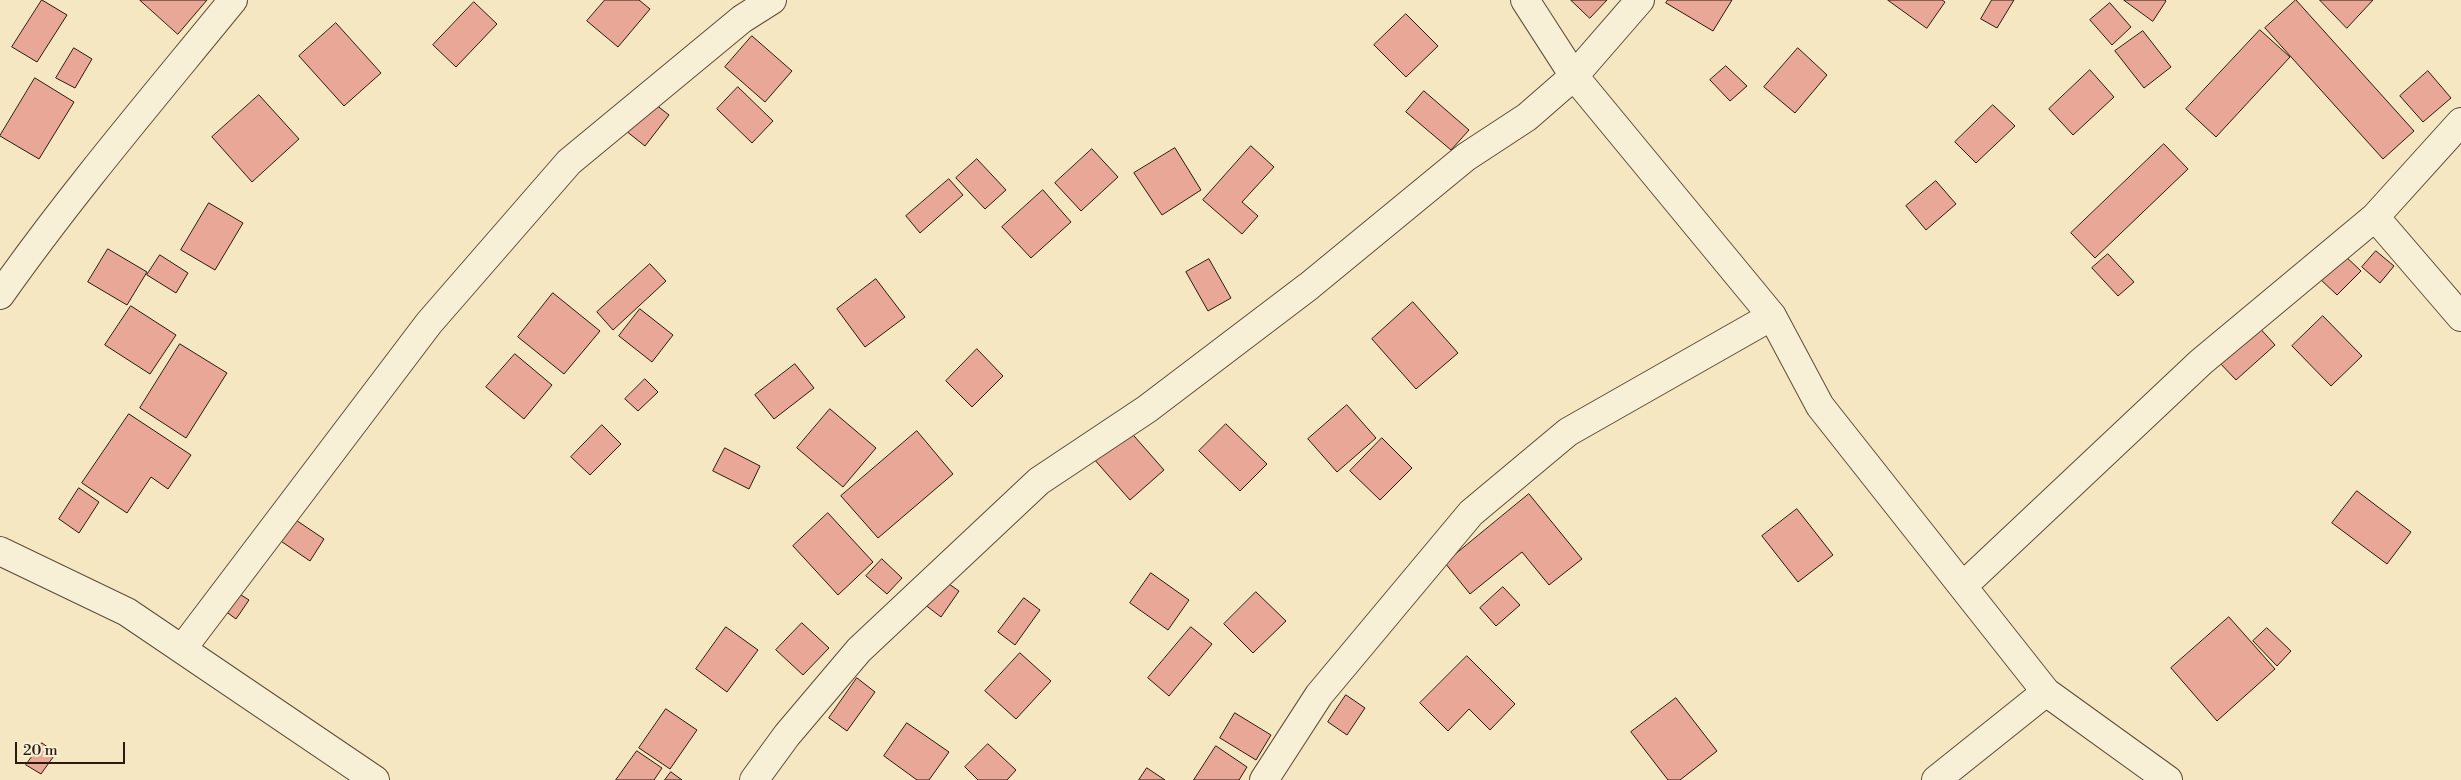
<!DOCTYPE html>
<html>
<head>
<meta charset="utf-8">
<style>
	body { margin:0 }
	#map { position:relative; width:2461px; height:780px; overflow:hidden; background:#f4e7c1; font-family:"Libre Bodoni",serif }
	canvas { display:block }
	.scale { position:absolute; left:15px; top:742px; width:110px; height:22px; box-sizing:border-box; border:2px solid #2c1a0c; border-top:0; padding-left:6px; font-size:15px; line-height:18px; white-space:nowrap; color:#2c1a0c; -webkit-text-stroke:4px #f8efd7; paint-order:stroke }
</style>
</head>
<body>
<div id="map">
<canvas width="2461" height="780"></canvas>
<div class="scale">20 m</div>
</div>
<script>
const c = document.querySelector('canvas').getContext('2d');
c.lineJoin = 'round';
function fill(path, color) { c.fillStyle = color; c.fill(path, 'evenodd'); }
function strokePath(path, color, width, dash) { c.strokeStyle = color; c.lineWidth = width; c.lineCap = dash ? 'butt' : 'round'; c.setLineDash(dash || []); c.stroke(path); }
const building = new Path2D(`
	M42 0 67 15 37 62 12 47Z
	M140 0H207L178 34Z
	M605 0H639L650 9 618 47 587 21Z
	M1571 0H1607L1590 18Z
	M1668 0H1732L1713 31 1666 3Z
	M1888 0H1942L1945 2 1927 28Z
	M1992 0H2014L1997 28 1981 19Z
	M2124 0H2165L2166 1 2153 21Z
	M2296 0 2414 131 2383 159 2265 28Z
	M2320 0H2373L2347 28Z
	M474 2 497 24 456 67 433 45Z
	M2110 3 2131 27 2112 45 2090 20Z
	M1406 14 1438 46 1406 77 1374 45Z
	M336 23 381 73 344 106 299 56Z
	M2260 30 2290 57 2216 137 2186 109Z
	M2143 31 2171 67 2144 88 2115 51Z
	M752 36 792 71 765 102 725 67Z
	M74 48 92 59 75 88 56 78Z
	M1798 48 1827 75 1795 113 1764 87Z
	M1726 66 1747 86 1730 101 1710 80Z
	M2090 70 2114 97 2073 135 2049 109Z
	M2428 71 2451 98 2423 122 2400 96Z
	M35 78 74 102 39 159 0 136Z
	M738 87 773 121 752 143 717 109Z
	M1424 91 1469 130 1451 150 1406 112Z
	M641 93 669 115 645 146 616 123Z
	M259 95 299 139 252 182 212 137Z
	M1993 105 2015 126 1976 163 1955 142Z
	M2164 144 2188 169 2095 258 2071 233Z
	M1251 146 1274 167 1242 202 1258 216 1242 234 1203 200Z
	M1175 148 1201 190 1162 215 1134 173Z
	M1092 149 1118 177 1081 211 1055 183Z
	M977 159 1006 190 985 209 956 178Z
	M949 179 963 195 920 233 906 216Z
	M1936 181 1956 204 1926 230 1906 206Z
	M1043 190 1071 222 1031 258 1002 227Z
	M209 203 243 223 215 270 181 250Z
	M108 249 147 272 127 305 88 282Z
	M2376 251 2394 266 2380 283 2362 267Z
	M2108 254 2134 282 2118 296 2092 268Z
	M2343 254 2361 271 2337 295 2319 278Z
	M160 255 188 273 176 293 147 275Z
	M1209 259 1231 298 1208 311 1186 272Z
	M650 264 666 281 613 330 597 312Z
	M876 279 905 317 865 347 837 309Z
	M553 293 600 331 564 374 518 337Z
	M1413 302 1458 353 1416 389 1372 339Z
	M131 306 176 335 150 374 105 345Z
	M640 309 673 335 652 362 619 336Z
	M2323 316 2362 356 2331 386 2292 346Z
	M2257 325 2275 345 2236 380 2218 361Z
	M180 344 227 373 186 438 140 408Z
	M977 349 1003 376 972 407 946 381Z
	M515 354 552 385 524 419 486 387Z
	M795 364 814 388 774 419 755 395Z
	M645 379 658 392 638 411 625 399Z
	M1347 405 1376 438 1337 472 1308 439Z
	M830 409 876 448 843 487 797 448Z
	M129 414 191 455 168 489 151 477 127 513 82 483Z
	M1226 424 1267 464 1240 491 1199 451Z
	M602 425 621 444 590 475 571 457Z
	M1127 428 1164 470 1130 500 1093 458Z
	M917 431 953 474 878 538 841 496Z
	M1382 438 1412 468 1380 500 1350 471Z
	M725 448 760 466 749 489 713 471Z
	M79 488 99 502 79 533 59 519Z
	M2357 491 2411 532 2387 564 2332 523Z
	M1529 494 1582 559 1549 585 1522 552 1470 594 1445 563Z
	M1797 509 1833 555 1798 582 1762 536Z
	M284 512 324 539 310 561 269 533Z
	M828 513 873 562 838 595 793 546Z
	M882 559 902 578 887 594 866 576Z
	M1151 573 1189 600 1168 630 1130 603Z
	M942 579 959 591 941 617 924 604Z
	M1503 587 1520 605 1496 626 1480 608Z
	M1256 592 1286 621 1253 653 1224 624Z
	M238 593 249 600 236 619 206 597Z
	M1024 598 1040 610 1015 645 998 632Z
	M2229 617 2275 669 2217 721 2171 668Z
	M802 623 829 648 803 675 776 650Z
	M726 627 758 650 727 692 696 669Z
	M1191 627 1212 644 1169 696 1148 678Z
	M2267 628 2291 651 2277 666 2253 641Z
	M1020 653 1051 681 1016 719 985 691Z
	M1467 656 1515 704 1490 730 1469 709 1448 731 1420 703Z
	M857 678 875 692 847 731 829 718Z
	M1346 695 1365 708 1347 735 1328 722Z
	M1676 698 1717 751 1680 780H1668L1631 732Z
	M666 709 697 730 670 769 639 748Z
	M1235 713 1271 735 1256 760 1220 738Z
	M907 723 949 752 929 780H917L884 756Z
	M42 743 56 753 41 774 26 765Z
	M988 744 1016 770 1007 780H978L965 767Z
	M1216 746 1247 767 1239 780H1194Z
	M637 751 662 768 654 780H616Z
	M1147 768 1165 780H1139Z
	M671 772 682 780H665Z`);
fill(building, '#e8a797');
strokePath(building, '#2c1a0c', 1);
const street = new Path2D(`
	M1525 0 1574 76 1772 316 1820 406 2046 692 2168 780
	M2375 217 2461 317
	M0 295C72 193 154 97 233 0
	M0 551 127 612 375 780
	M1963 586 2201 362 2375 217 2461 122
	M182 649 429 323 569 162 742 19 772 0
	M754 780 787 735 859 650 1039 481 1147 409 1309 286 1466 157 1527 117 1574 76 1640 0
	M1264 780 1319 695 1471 513 1568 432 1772 316
	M1936 780 2046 692`);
strokePath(street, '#5e4d39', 30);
strokePath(street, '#f8efd7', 28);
</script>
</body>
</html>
